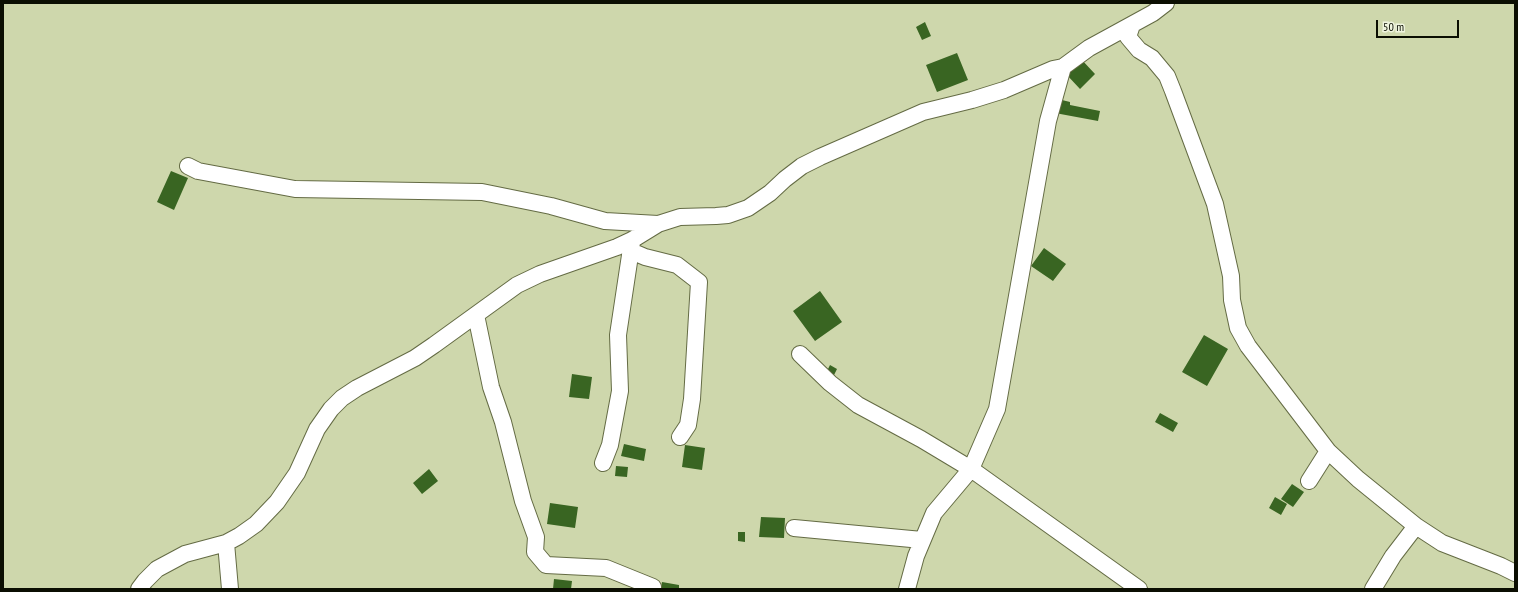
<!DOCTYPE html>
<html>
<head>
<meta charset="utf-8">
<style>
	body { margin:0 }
	#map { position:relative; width:1518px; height:592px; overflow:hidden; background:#ced7ac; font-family:"PT Sans Narrow",sans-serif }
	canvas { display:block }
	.frame { position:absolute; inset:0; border:4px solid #0b0e02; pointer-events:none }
	.scale { position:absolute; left:1376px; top:20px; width:83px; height:18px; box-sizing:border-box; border:2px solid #0b0e02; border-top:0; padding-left:5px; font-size:12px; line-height:14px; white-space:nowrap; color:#0b0e02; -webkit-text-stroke:3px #f0f5df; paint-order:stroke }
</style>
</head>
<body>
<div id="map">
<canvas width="1518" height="592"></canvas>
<div class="frame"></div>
<div class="scale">50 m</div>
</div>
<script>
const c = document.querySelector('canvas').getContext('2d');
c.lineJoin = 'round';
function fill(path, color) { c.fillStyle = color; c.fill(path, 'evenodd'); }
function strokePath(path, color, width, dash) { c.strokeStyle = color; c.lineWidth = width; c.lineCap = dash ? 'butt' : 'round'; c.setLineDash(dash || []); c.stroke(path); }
fill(new Path2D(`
	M925 22 931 36 922 40 916 27Z
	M957 53 968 80 937 92 926 65Z
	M1081 59 1095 74 1080 89 1066 74Z
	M1058 99 1070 102V105L1100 111 1098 121 1055 113Z
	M171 171 188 178 174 210 157 202Z
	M1044 248 1066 264 1053 281 1031 266Z
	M820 291 842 322 815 341 793 311Z
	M1204 335 1228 349 1207 386 1182 372Z
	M830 365 837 369 834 375 827 371Z
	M572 374 592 377 589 399 569 397Z
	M1160 413 1178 423 1173 432 1155 422Z
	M624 444 646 449 644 461 621 456Z
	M685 445 705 448 702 470 682 467Z
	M616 466 628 467 627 477 615 476Z
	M429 469 438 481 422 494 413 483Z
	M1292 484 1304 492 1293 507 1281 499Z
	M1275 497 1287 504 1281 515 1269 508Z
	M550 503 578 507 575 528 547 524Z
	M761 517 785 518 784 538 759 537Z
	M738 532H745V542L738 541Z
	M554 579 572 581 571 589H553Z
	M662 582 679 585V589H661Z`), '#396522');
const minor = new Path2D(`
	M1132 25 1128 37 1139 50 1152 58 1167 76 1173 91 1215 204 1231 276 1232 300 1238 328 1248 346 1328 451 1358 479 1416 526 1442 543 1501 566 1515 573
	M188 166 198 171 295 189 482 192 551 206 605 221 658 224
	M631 251 645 257 677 265 699 282 692 399 688 425 680 437
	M476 315 491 387 503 422 523 501 536 537 535 552 546 565 606 568 653 587
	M800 354 830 383 858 405 921 439 971 469 1139 589
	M603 463 610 445 620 391 618 335 632 242
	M1309 481 1328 451
	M794 528 922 540
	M226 543 230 589
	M139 589 145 581 157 569 185 554 226 543 239 536 256 524 277 502 297 473 317 429 331 409 342 398 357 388 415 358 434 345 517 285 540 274 617 247 632 240 658 224 680 217 716 216 728 215 748 208 770 193 785 179 802 166 820 157 923 112 972 100 1004 90 1053 69 1063 67 1089 48 1153 13 1166 3
	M907 589 916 556 934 513 971 469 997 409 1048 121 1063 67
	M1373 589 1393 556 1416 526`);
strokePath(minor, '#646b44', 18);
strokePath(minor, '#fff', 16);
</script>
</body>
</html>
